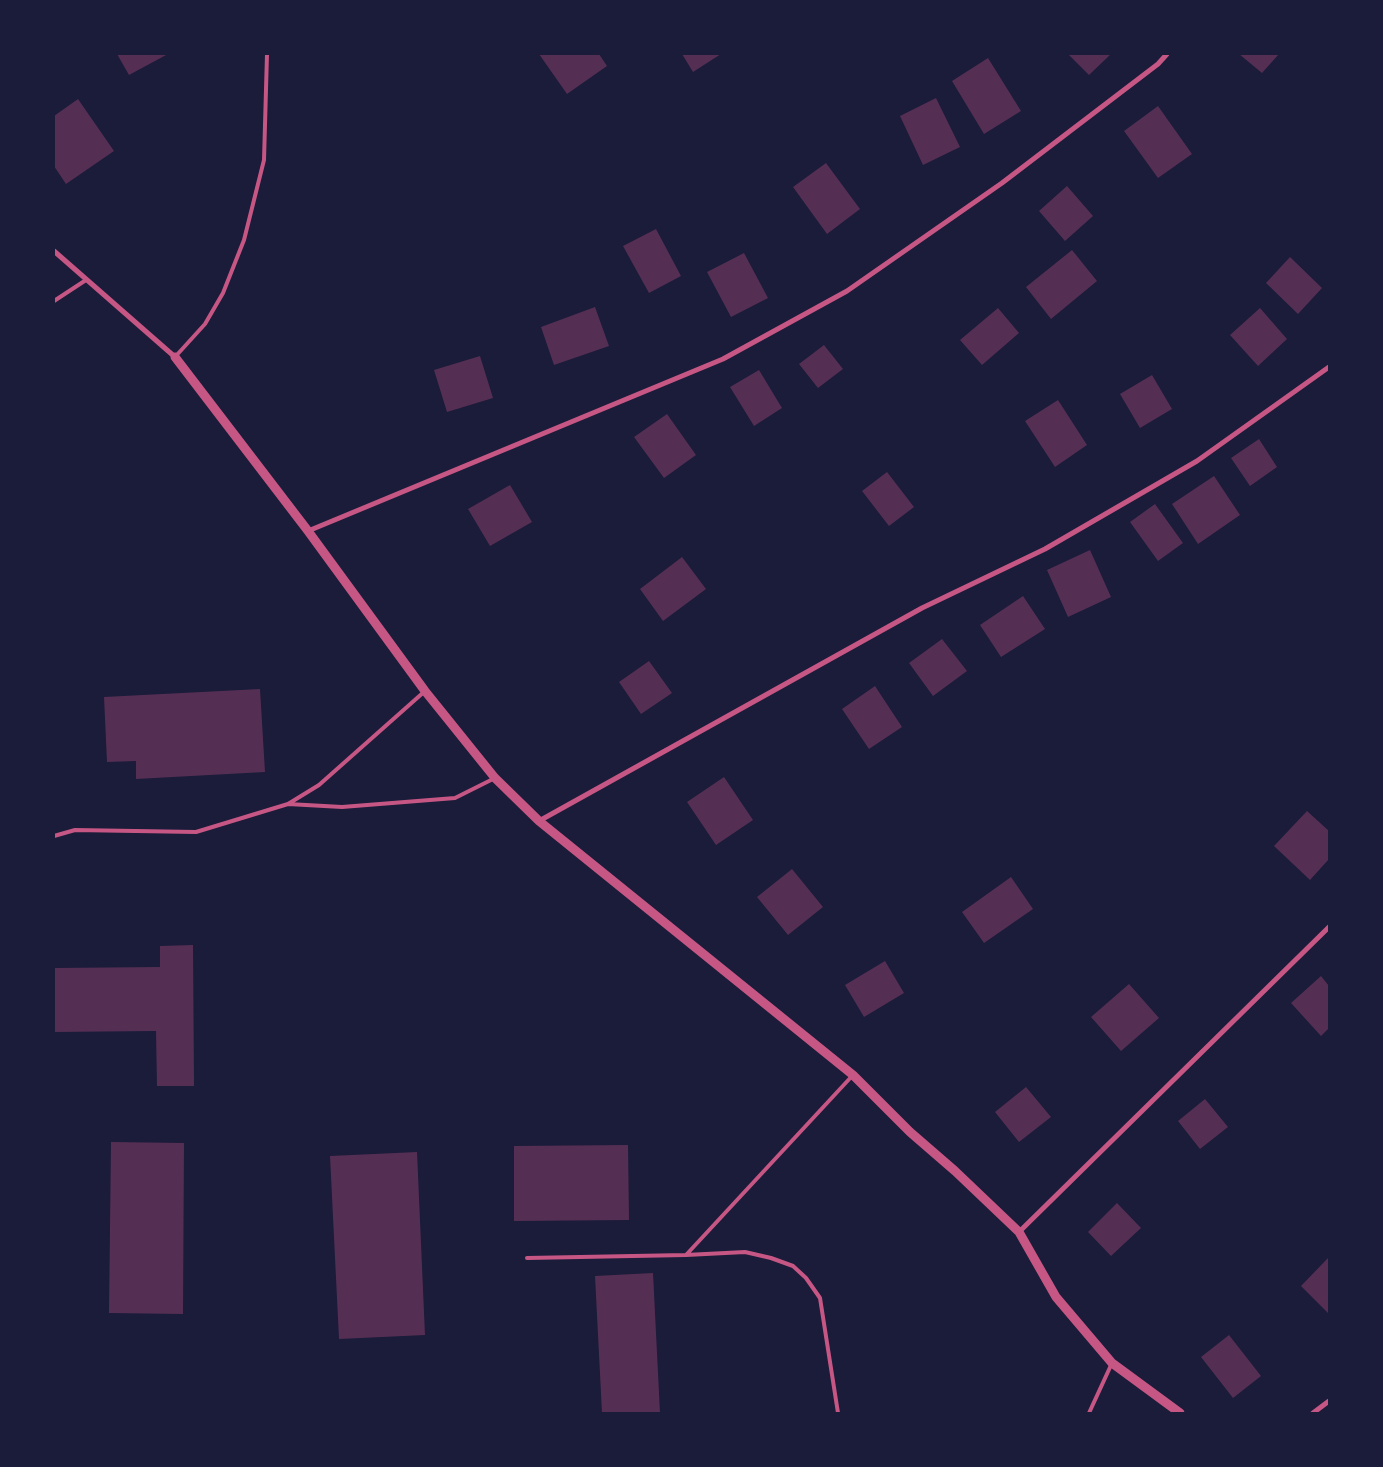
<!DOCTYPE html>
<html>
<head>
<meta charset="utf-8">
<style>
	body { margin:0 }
	#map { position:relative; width:1383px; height:1467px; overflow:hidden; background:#1b1b3a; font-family:"Playfair Display",serif }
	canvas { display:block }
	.frame { position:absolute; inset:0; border:55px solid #1b1b3a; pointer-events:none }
</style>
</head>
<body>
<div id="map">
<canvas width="1383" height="1467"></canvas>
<div class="frame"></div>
</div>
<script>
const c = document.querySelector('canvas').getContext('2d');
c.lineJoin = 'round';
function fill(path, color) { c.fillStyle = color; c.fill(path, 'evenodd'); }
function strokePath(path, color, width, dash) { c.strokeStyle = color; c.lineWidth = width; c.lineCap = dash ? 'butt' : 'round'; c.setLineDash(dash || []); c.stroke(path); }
fill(new Path2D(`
	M117 54H168L129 75Z
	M539 54H599L607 66 567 94Z
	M682 54H721L693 72Z
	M1068 54H1111L1089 75Z
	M1239 54H1279L1262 73Z
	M988 58 1021 111 984 134 952 81Z
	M936 98 960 147 923 165 900 116Z
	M78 99 114 151 66 184 54 166V116Z
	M1158 106 1192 154 1158 178 1124 131Z
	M826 163 860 209 827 234 793 187Z
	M1067 186 1093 216 1065 241 1039 211Z
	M656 229 681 276 649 293 623 246Z
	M1072 250 1097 281 1051 319 1026 287Z
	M744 253 768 298 731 317 707 272Z
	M1290 257 1322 288 1298 314 1266 283Z
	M595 307 609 346 554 365 541 327Z
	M998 308 1019 333 982 365 960 340Z
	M1260 308 1287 339 1258 366 1230 335Z
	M824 345 843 369 818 388 799 364Z
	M480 356 493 398 447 412 434 370Z
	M759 370 782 408 754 426 730 387Z
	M1152 375 1172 409 1140 428 1120 394Z
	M1058 400 1087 445 1055 467 1025 421Z
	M667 414 696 455 664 478 634 437Z
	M1259 439 1277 467 1250 486 1231 458Z
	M887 472 914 507 889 526 862 491Z
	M1214 476 1240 515 1198 544 1172 504Z
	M510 485 532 522 490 546 468 509Z
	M1155 504 1183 543 1158 561 1130 522Z
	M1090 550 1111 597 1068 617 1047 570Z
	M682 557 706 589 663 621 640 589Z
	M1023 596 1045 629 1001 657 980 625Z
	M942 639 967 671 933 696 909 663Z
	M649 661 672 693 641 714 619 682Z
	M875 686 902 727 869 749 842 709Z
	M260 689 265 772 136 779V761L107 762 104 697Z
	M724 777 753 820 716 845 687 802Z
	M1307 811 1329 831V859L1310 880 1274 846Z
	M792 869 823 907 788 935 757 897Z
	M1011 877 1033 909 984 943 962 912Z
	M193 945 194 1086H157L156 1031 54 1032V968L160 967V946Z
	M885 961 904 993 864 1017 845 985Z
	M1321 976 1329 986V1028L1321 1036 1291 1003Z
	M1129 984 1159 1018 1121 1051 1091 1017Z
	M1026 1087 1051 1117 1019 1142 995 1112Z
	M1205 1099 1228 1127 1200 1149 1178 1121Z
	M111 1142 184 1143 183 1314 109 1313Z
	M628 1145 629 1220 514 1221V1146Z
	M417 1152 425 1335 339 1339 330 1156Z
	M1117 1203 1141 1228 1111 1256 1088 1232Z
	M1328 1258 1329 1260V1314L1301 1286Z
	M653 1273 660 1413H602L595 1276Z
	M1229 1335 1261 1376 1233 1398 1201 1357Z`), '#542f53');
strokePath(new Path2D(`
	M54 301 86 280
	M175 357 205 324 223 293 244 240 264 160 267 54
	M288 804 342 807 455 798 495 778
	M54 836 75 830 196 832 288 804 319 785 425 691
	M686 1255 853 1075
	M527 1258 686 1255 745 1252 771 1258 793 1266 806 1278 820 1298 838 1413
	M1089 1413 1112 1363`), '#c65784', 4);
strokePath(new Path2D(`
	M54 251 175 357
	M308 531 723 359 847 291 1002 183 1158 64 1167 54
	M539 821 922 608 1045 549 1197 461 1329 367
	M1019 1232 1329 927
	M1313 1413 1329 1401`), '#c65784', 5);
strokePath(new Path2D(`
	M175 357 308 531 425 691 495 778 539 821 853 1075 910 1132 955 1171 1019 1232 1056 1297 1112 1363 1180 1413`), '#c65784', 9);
</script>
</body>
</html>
